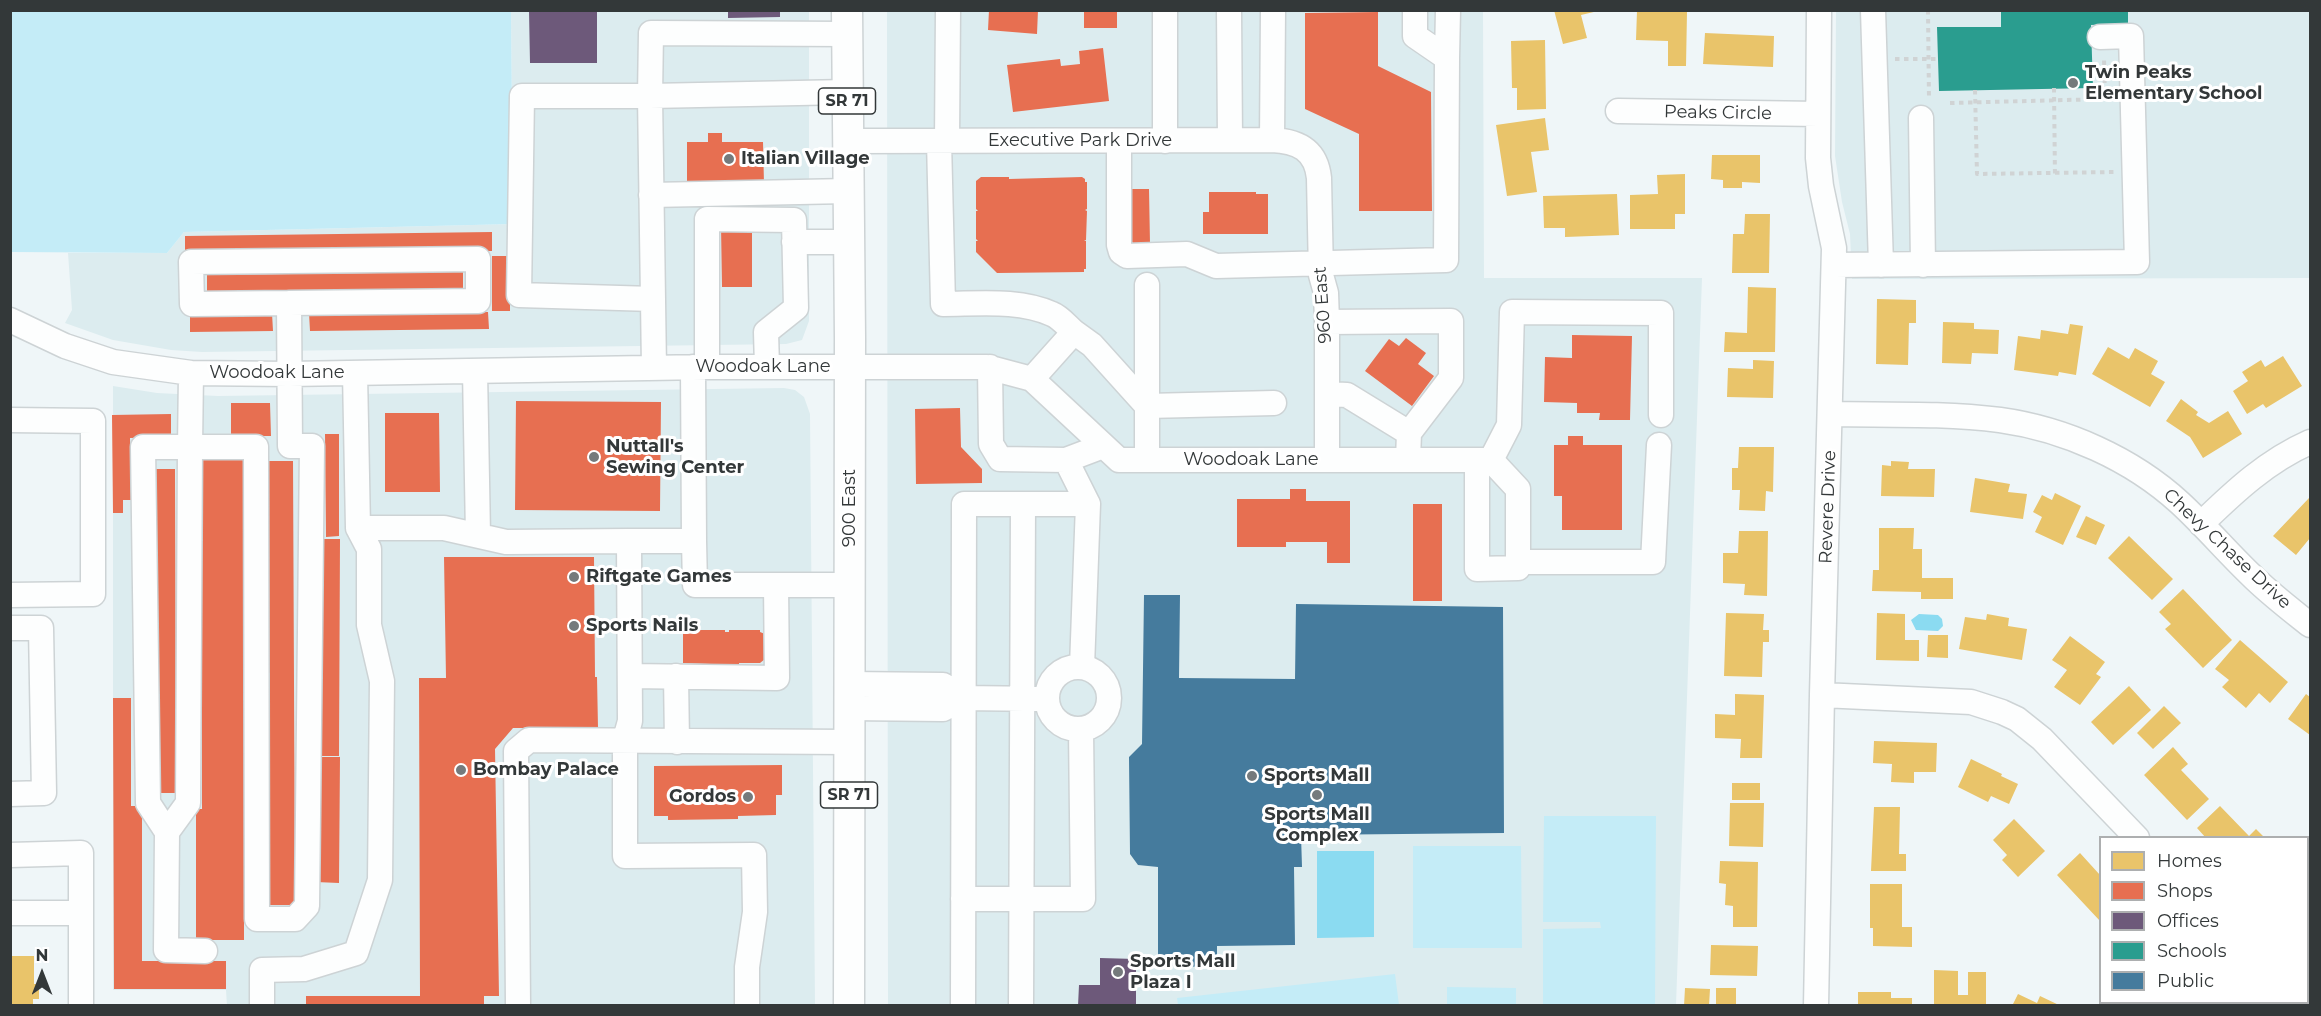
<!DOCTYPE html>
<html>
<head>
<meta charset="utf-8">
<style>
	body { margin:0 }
	#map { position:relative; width:2321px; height:1016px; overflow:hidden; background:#eff6f8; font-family:Montserrat,sans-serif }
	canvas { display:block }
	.frame { position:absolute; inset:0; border:12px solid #333839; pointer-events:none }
	.legend { position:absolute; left:2099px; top:836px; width:210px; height:168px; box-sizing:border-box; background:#fff; border:2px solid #adafb0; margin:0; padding:8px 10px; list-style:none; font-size:18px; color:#333839 }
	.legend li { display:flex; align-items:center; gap:12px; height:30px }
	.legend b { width:30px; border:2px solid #adafb0 }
	.north { position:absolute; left:12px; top:944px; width:60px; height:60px; -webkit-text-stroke:4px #fff; paint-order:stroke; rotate:0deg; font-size:16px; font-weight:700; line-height:24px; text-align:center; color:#333839 }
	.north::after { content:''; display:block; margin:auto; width:21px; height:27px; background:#333839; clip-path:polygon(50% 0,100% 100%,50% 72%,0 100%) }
</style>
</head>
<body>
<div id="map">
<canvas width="2321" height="1016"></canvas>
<div class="frame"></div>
<ul class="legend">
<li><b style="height:16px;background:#e9c46a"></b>Homes</li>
<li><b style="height:16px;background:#e76f51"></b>Shops</li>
<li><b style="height:16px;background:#6d597a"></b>Offices</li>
<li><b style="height:16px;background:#2a9d8f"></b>Schools</li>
<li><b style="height:16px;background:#457b9d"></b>Public</li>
</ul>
<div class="north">N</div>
</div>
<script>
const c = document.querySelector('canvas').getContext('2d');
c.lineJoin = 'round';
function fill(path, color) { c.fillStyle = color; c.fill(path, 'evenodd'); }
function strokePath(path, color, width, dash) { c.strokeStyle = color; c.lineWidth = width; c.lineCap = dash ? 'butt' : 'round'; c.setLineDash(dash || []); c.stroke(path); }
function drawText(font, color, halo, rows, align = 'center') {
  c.font = font + ' Montserrat,sans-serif'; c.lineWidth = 6; c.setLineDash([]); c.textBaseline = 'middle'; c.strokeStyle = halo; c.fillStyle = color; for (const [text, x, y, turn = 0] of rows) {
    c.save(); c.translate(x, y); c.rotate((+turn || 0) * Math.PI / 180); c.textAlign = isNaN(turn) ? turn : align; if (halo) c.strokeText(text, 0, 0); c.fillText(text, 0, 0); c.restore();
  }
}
fill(new Path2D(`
	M511 11H809V321L802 340 786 344 202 352 171 350 113 340 65 323 72 310 68 253H167L184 232 513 224Z
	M887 11H1483L1484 278H1702L1676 1005H888Z
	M1836 11H2310V278L1852 279 1850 234 1842 202 1835 156Z
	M113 386 157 393 218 396 784 388 795 390 804 397 810 414 815 1005 227 1006 226 990H113Z`), '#dcecef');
fill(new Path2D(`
	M10 11H511L513 224 184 232 167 253 11 252Z
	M1544 816H1656L1655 1005H1543V929L1601 928 1600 922H1543Z
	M1413 846H1521L1522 948H1413Z
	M1395 974 1399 1005H1178L1177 998Z
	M1447 987 1516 988V1005H1447Z`), '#c4ecf7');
fill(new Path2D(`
	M1919 614 1938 615 1942 619 1943 626 1938 631 1916 630 1911 620Z
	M1317 851H1374V937L1317 938Z`), '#8bdbf1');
fill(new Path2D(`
	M1554 10H1598V11L1581 15 1587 38 1563 44Z
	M1637 11 1687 12 1686 66H1668V41L1636 40Z
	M1705 33 1774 36 1773 67 1703 64Z
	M1545 40 1546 109 1517 110V88H1512L1511 41Z
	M1545 118 1549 150 1531 152 1537 192 1507 196 1496 125Z
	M1712 155H1760V183L1742 182V188H1723V180L1711 179Z
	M1685 174V214H1675V229H1630V195L1658 194 1657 175Z
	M1617 194 1619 235 1565 237V228H1544L1543 196Z
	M1745 214H1770L1769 273H1732L1733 234H1744Z
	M1748 287 1776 288 1775 352H1724L1725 332 1747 333Z
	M1877 299 1916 300V323H1909L1908 365 1876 364Z
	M1943 322 1974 323V329L1999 330 1998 354 1972 353 1971 364 1942 363Z
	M2070 324 2083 326 2076 375 2059 372 2058 376 2014 370 2018 336 2040 339 2041 330 2068 334Z
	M2108 347 2129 359 2135 348 2158 361 2151 374 2165 382 2150 407 2092 374Z
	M2283 356 2302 386 2266 408 2263 404 2247 414 2233 391 2248 381 2242 372 2261 360 2265 367Z
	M1753 360 1774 361 1773 398 1727 397 1728 368 1753 369Z
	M2181 399 2198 412 2196 415 2209 423 2228 411 2242 434 2203 458 2190 437 2166 421Z
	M1739 447H1774L1773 492 1766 491 1765 511 1739 510 1740 490H1732V468H1738Z
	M1891 461 1909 462 1908 469H1935L1934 497 1881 496 1882 465 1891 466Z
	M1975 478 2010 484 2008 492 2027 494 2023 519 1970 512Z
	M2055 493 2081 506 2063 545 2035 532 2042 517 2033 512 2042 495 2052 500Z
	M2309 498 2310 499V538L2296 555 2273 536Z
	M2086 516 2105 525 2096 545 2076 537Z
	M1879 528H1914L1913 549H1922V578H1953V599H1921V592L1872 591 1873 570H1879Z
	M1739 531H1768L1767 596 1744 595 1745 584 1723 583V553H1738Z
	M2129 536 2173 579 2152 600 2108 558Z
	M2183 589 2232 640 2203 668 2165 629 2171 624 2159 612Z
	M1726 613 1764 614 1763 630H1769V642H1763L1762 677 1724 676Z
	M1877 613 1905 614V640H1919V661L1876 660Z
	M1987 614 2009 618 2008 626 2027 629 2022 660 1959 649 1965 617 1986 620Z
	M1928 635H1948V658L1927 657Z
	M2070 636 2105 662 2096 674 2101 677 2080 705 2054 687 2067 670 2052 660Z
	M2240 640 2288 682 2270 703 2259 693 2246 708 2222 687 2229 680 2215 669Z
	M2129 686 2151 710 2113 745 2091 722Z
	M1735 694 1764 695 1762 758H1740L1741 739 1715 738V714L1735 715Z
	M2306 694 2310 697V735L2288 719Z
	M2164 706 2181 723 2153 749 2137 733Z
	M1874 741 1937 743 1936 772H1914V783L1891 782 1892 764 1873 763Z
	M2173 747 2188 764 2181 770 2209 799 2187 820 2144 775Z
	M1971 759 2002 774 2001 776 2018 784 2009 804 1991 796 1988 802 1958 787Z
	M1732 783H1760V800H1732Z
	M1730 803H1764L1763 847 1729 846Z
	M2220 806 2249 836 2256 829 2265 838H2206L2197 828Z
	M1874 807H1900L1899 854H1906V871H1871Z
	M2014 819 2045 851 2018 877 2002 860 2007 855 1993 840Z
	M2080 853 2100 875V921L2057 875Z
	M1720 861 1758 862 1757 927H1733V906L1725 905 1726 884 1719 883Z
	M1870 884H1902V927H1912V947L1873 946V928H1870Z
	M1711 945 1758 946 1757 976 1710 975Z
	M10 956H34V984H39V999H33V1006H10Z
	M1934 970 1958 971V995H1968V972H1986V1005L1934 1006Z
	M1685 988 1710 989 1709 1006H1684Z
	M1716 988H1736V1006H1716Z
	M1858 992H1891V998H1912V1006H1858Z
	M2018 994 2037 1003 2040 996 2061 1006H2012Z
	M2150 1002H2190L2186 1006H2153Z`), '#e9c46a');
fill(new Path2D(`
	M989 10H1038L1037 34 988 30Z
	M1084 10H1117V28H1084Z
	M1378 12V66L1431 92 1432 211H1359V134L1305 109V13Z
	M1103 48 1109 101 1013 112 1007 65 1060 59 1061 66 1080 64 1079 51Z
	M708 133H722V142H763L764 184 687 185V142H708Z
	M981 177H1009V179L1082 177 1085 179V182H1087V209L1085 210 1087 211 1086 240H1084L1086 241V269H1084V272L997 273 976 252V241H978L976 239V211H978L976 209V181Z
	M1126 189H1149L1150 244H1126Z
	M1209 192H1256V194H1268V234H1203V212H1209Z
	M721 226H752V287H722Z
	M492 232V251L185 255V236Z
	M492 256H510V311H492Z
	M463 272V291L207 294V275Z
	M488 312 489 329 310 331 309 313Z
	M272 313 273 331 190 332V314Z
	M1572 335 1632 336 1630 420H1599L1600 413H1577V403L1544 402 1545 357 1572 358Z
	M1406 338 1426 353 1418 364 1434 376 1412 406 1365 371 1389 339 1399 346Z
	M516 401 661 402 660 511 515 510Z
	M231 403H270L271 436H231Z
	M960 408 961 447 982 469V483L916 484 915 409Z
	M385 413H439L440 492H385Z
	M171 414V437L130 438 131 500H123V513H113L112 415Z
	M325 434H339V536L326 537Z
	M1568 436H1583V445H1622V530H1562V496H1554V445H1568Z
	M202 451H244V940H196V809H202Z
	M265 461H293L295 905H267Z
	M155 469H175L176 793H157Z
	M1290 489H1306V501H1350V563H1327V542H1286V547H1237V499H1290Z
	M1413 504H1442V601H1413Z
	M317 539H340L339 756H316Z
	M444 557H594L595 677H597L598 728H513L495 749 499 996H484V1006H306V996H420L419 678H446Z
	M683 630H725V632H729V630H760V632L765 634V659L760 663H739V665L683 663Z
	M113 698H131V806H142V961H226V989H114Z
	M317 757H340L339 883 316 882Z
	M782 765V795H776V815L738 816V819L668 820V816H654V766Z`), '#e76f51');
fill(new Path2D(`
	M529 10H597V63H530Z
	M728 10H780V17L728 18Z
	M1100 958 1136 959V1006H1078L1079 985H1100Z`), '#6d597a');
fill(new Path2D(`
	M2001 10H2128V23L2091 25 2093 88 1939 91 1937 27H2001Z`), '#2a9d8f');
fill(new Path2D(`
	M1144 595H1180L1179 678 1295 679 1296 604 1503 607 1504 833 1301 835 1302 867H1294L1295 945 1217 946V967L1158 966V867L1138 865 1130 854 1129 757 1142 744Z`), '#457b9d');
const minor = new Path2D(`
	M1229 10 1230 140
	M1873 10 1881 265
	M1447 58 1448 10
	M1618 111 1818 114
	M1921 118 1923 265
	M1272 140 1273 10
	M847 141 1272 140C1298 141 1316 150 1319 178L1321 275 1326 293 1327 322V460
	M939 141 943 304C978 304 1019 299 1052 314 1060 317 1067 326 1074 332L1032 379
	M947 141 948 10
	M1119 141V245L1121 252 1127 256 1187 254 1216 266 1446 260 1447 58 1415 36V10
	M1165 141V10
	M651 195 848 191
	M794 242H849
	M1834 265 2137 262 2131 36 2100 37
	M1147 285V460
	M653 299 519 295 522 96H650L847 92
	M10 320 65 346 113 362 191 373 289 374 707 367H987L1032 379 1119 460H1491
	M1327 322 1451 321V378L1409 433 1408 460
	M1074 332 1092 345 1147 406 1274 403
	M693 367 694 541H629L630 721 625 739V856L754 855 755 912 747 967V1006
	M707 367V219L794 220 796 308 766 332 767 367
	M990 367 991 444 1000 459 1066 460 1103 446
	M654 368 650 96 651 33 847 34
	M475 371 478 535
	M191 373 190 447H256L257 919H295L307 906 312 446H290L289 303 478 301V259L191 262 192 304 289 303
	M355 373 358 528H444L506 542 629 541
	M1327 394 1347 395 1409 433
	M1831 414C1887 415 1944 413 2000 420 2065 429 2132 459 2180 503 2205 526 2227 552 2251 575 2269 593 2290 609 2310 625
	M10 420 93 421V594L10 595
	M143 447H190L188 803 167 832 148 803Z
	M1066 460 1088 504
	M1477 460V569L1518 568V489L1491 460
	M1491 460 1509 425 1512 312 1661 313V415
	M2201 524C2235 491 2267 461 2310 442
	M694 541 695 585H849
	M1518 562H1653L1659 445
	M10 628H41L44 793 10 794
	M1047 698a31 31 0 1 1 62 0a31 31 0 1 1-62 0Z
	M631 676 777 678 776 585
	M676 676 677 742
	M849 684 943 685 962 698
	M1822 695 1971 702 2002 712 2017 719 2042 739 2137 838
	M849 708 943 709 962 698 1046 699
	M167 832 166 950 205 951
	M10 855 81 853V1006
	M963 899H1083L1081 730
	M10 913H81
	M2296 1002 2299 1006
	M262 1006V970L304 969 356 953 380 880 382 681 369 625V549L358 528
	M518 1006 516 751 529 740 849 742
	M963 1006 964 504H1088L1082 667
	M1021 1006 1023 504
	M1816 1006 1822 695 1834 248 1821 186 1818 158 1819 10`);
const major = new Path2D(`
	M847 10 850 338 849 1006`);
strokePath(minor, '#cdd3d5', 27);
strokePath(major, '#cdd3d5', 33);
strokePath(new Path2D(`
	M1928 10 1929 100
	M1895 59H1938
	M2054 88 2055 178
	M1975 90 1977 174 2114 172
	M1950 103 2105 99 2104 58`), '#d0d3d4', 4, [4.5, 4.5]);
strokePath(minor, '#fdfefe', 24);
strokePath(major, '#fdfefe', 30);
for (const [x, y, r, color] of [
	[2073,83,6,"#757a7c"],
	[729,159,6,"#757a7c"],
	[594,457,6,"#757a7c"],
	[574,577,6,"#757a7c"],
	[574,626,6,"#757a7c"],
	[461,770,6,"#757a7c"],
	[1252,776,6,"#757a7c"],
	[1317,795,6,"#757a7c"],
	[748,797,6,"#757a7c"],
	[1118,972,6,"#757a7c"]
]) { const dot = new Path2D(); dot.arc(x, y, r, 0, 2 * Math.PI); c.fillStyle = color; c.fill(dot); strokePath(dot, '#fff', 2); }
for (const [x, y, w] of [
	[847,101,57],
	[849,795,57]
]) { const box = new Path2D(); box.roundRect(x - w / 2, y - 13, w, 26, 4.5); c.fillStyle = '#fff'; c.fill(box); strokePath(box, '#333839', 1.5); }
drawText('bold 16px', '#333839', null, [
	["SR 71",847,101],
	["SR 71",849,795]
]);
drawText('bold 18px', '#333839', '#fff', [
	["Twin Peaks",2085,73],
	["Elementary School",2085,94],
	["Italian Village",741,159],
	["Nuttall's",606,447],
	["Sewing Center",606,468],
	["Riftgate Games",586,577],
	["Sports Nails",586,626],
	["Bombay Palace",473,770],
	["Sports Mall",1264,776],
	["Gordos",736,797,"right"],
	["Sports Mall",1317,815,"center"],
	["Complex",1317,836,"center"],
	["Sports Mall",1130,962],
	["Plaza I",1130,983]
], 'left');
drawText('18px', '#333839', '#fff', [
	["Peaks Circle",1718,113,1],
	["Executive Park Drive",1080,141],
	["960 East",1323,305,-94],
	["Woodoak Lane",763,367],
	["Woodoak Lane",277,373],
	["Woodoak Lane",1251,460],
	["Revere Drive",1828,507,-88],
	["900 East",850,508,-90],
	["Chevy Chase Drive",2227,549,43]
]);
</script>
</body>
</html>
